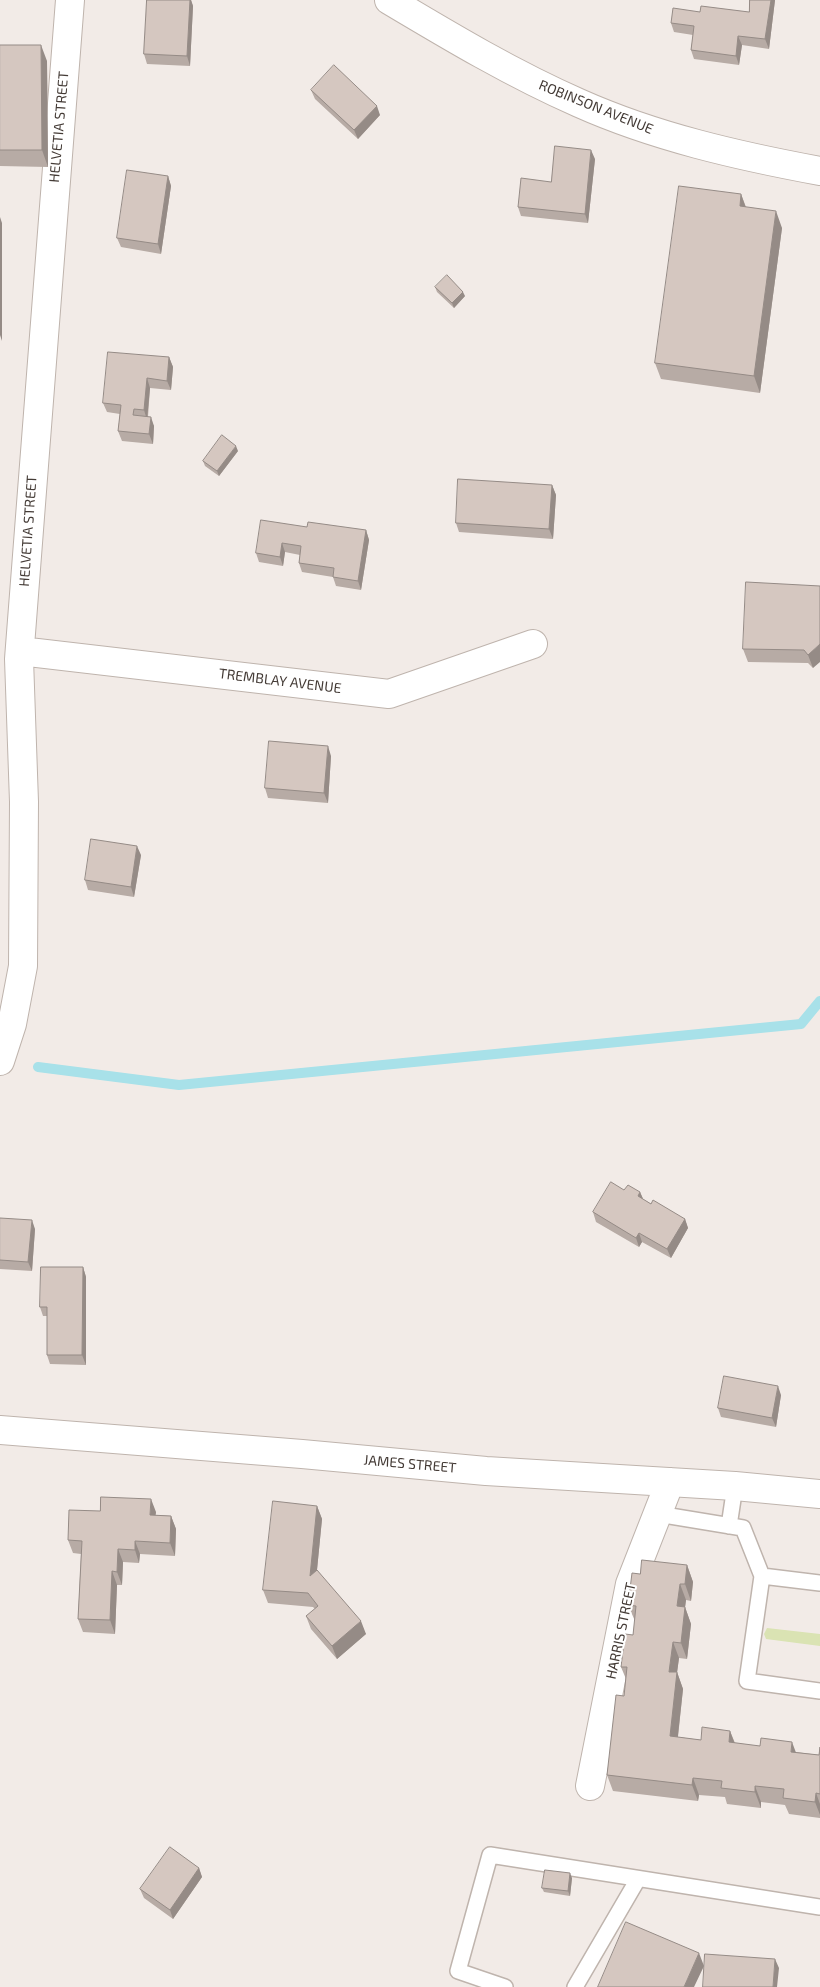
<!DOCTYPE html>
<html>
<head>
<meta charset="utf-8">
<style>
	body { margin:0 }
	canvas { display:block; background:#f2ebe7 }
</style>
</head>
<body>
<canvas width="820" height="1987"></canvas>
<script>
const c = document.querySelector('canvas').getContext('2d');
c.lineJoin = 'round';
function fill(path, color) { c.fillStyle = color; c.fill(path, 'evenodd'); }
function strokePath(path, color, width, dash) { c.strokeStyle = color; c.lineWidth = width; c.lineCap = dash ? 'butt' : 'round'; c.setLineDash(dash || []); c.stroke(path); }
function drawText(font, color, halo, rows, align = 'center') {
  c.font = font + ' "Exo 2",sans-serif'; c.lineWidth = 4; c.setLineDash([]); c.textBaseline = 'middle'; c.strokeStyle = halo; c.fillStyle = color; for (const [text, x, y, turn = 0] of rows) {
    c.save(); c.translate(x, y); c.rotate((+turn || 0) * Math.PI / 180); c.textAlign = isNaN(turn) ? turn : align; if (halo) c.strokeText(text, 0, 0); c.fillText(text, 0, 0); c.restore();
  }
}
fill(new Path2D(`
	M767 1628 820 1634V1646L766 1639 764 1634Z`), '#dae3b3');
strokePath(new Path2D(`
	M38 1067 179 1085 801 1024 820 1001`), '#a8e1e9', 10);
const lane = new Path2D(`
	M658 1514 743 1528 762 1576
	M729 1526 735 1486
	M820 1583 762 1576 747 1681 820 1691
	M505 1987 458 1971 490 1855 820 1907
	M575 1987 638 1879`);
const street = new Path2D(`
	M389 0C451 37 513 74 579 103 655 137 739 156 820 171
	M20 651 389 694 533 644
	M0 1061 12 1024 23 966 24 802 19 659 70 0
	M0 1430 302 1454 486 1471 735 1486 820 1494
	M590 1786 630 1584 670 1482`);
strokePath(lane, '#bfb4ad', 18);
strokePath(street, '#bfb4ad', 30);
strokePath(lane, '#fff', 15);
strokePath(street, '#fff', 28);
fill(new Path2D(`
	M147 0H191L193 6 190 66 147 64 144 54Z
	M750 0H775L769 49 742 45 739 65 694 59 691 50 693 35 674 32 671 23 700 12H749Z
	M0 45 47 61 48 167 0 166Z
	M311 90 380 115 358 139 315 99Z
	M595 159 588 223 521 216 518 207 551 182Z
	M168 176 171 186 161 254 121 247 117 238Z
	M741 194 746 207 782 228 760 393 661 379 655 363Z
	M435 287 465 296 454 308 437 292Z
	M169 357 173 367 171 390 150 388 148 417 154 426 153 444 122 441 118 431 120 414 107 412 103 403Z
	M238 451 219 476 205 466 203 461Z
	M552 485 556 495 553 539 459 532 456 523Z
	M307 527 366 530 369 540 361 590 336 586 333 577 302 572 299 563 300 555 285 552 283 566 259 562 256 553Z
	M820 586 813 668 808 663 748 662 743 649Z
	M331 756 328 803 268 798 265 788Z
	M141 855 134 897 88 890 85 880Z
	M624 1190 640 1192 643 1199 651 1204 685 1219 688 1228 671 1258 642 1242 639 1247 596 1222 593 1212Z
	M0 1218 35 1229 32 1271 0 1269Z
	M83 1267 86 1277V1365L50 1364 47 1355V1316H43L40 1307Z
	M781 1395 776 1427 721 1417 718 1408Z
	M317 1506 322 1519 317 1570 366 1634 337 1659 311 1629 306 1616 315 1609 313 1607 268 1603 263 1590Z
	M156 1512 155 1515 171 1516 176 1529 175 1556 140 1554 139 1563 123 1562 122 1585H117L115 1634 83 1632 78 1619 81 1554 73 1553 68 1540Z
	M687 1565 693 1582 691 1601 686 1600 685 1607 691 1624 687 1659 679 1658 677 1672 683 1689 678 1737 701 1740 730 1731 735 1743 796 1752 819 1755 820 1747V1818L789 1814 785 1805 761 1802V1808L727 1804 725 1797 699 1795 698 1801 613 1791 607 1775 624 1696 626 1679 621 1667 633 1635 635 1621 628 1605 640 1574Z
	M199 1868 202 1877 173 1919 144 1898 140 1889Z
	M572 1878 570 1896 544 1892 542 1888Z`), '#b7aba5');
fill(new Path2D(`
	M190 0H191L193 6 190 66 187 56Z
	M771 0H775L769 49 765 39Z
	M738 36 742 45 739 65 736 56Z
	M41 45 47 61 48 167 42 150Z
	M377 106 380 115 358 139 354 130Z
	M591 150 595 159 588 223 585 214Z
	M168 176 171 186 161 254 158 244Z
	M741 194 747 211 740 206Z
	M776 211 782 228 760 393 754 376Z
	M0 217 2 223V341L0 335Z
	M463 292 465 296 454 308 452 303Z
	M169 357 173 367 171 390 167 381Z
	M147 378 150 388 147 420 144 410Z
	M151 417 154 426 153 444 149 434Z
	M236 446 238 451 219 476 217 471Z
	M552 485 556 495 553 539 549 529Z
	M366 530 369 540 361 590 358 581Z
	M282 543 285 552 283 566 280 557Z
	M820 644V662L813 668 808 655Z
	M328 746 331 756 328 803 324 793Z
	M137 846 141 855 134 897 131 887Z
	M640 1192 644 1201 638 1196Z
	M685 1219 688 1228 671 1258 667 1249Z
	M32 1220 35 1229 32 1271 28 1262Z
	M639 1233 642 1242 639 1247 636 1238Z
	M83 1267 86 1277V1365L82 1355Z
	M778 1386 781 1395 776 1427 772 1418Z
	M151 1499 156 1512 154 1528 150 1515Z
	M317 1506 322 1519 315 1590 310 1576Z
	M171 1516 176 1529 175 1556 170 1543Z
	M135 1541 140 1554 139 1563 135 1550Z
	M118 1549 123 1562 122 1585 117 1572Z
	M687 1565 693 1582 691 1601 685 1584Z
	M112 1571 117 1585 115 1634 110 1620Z
	M680 1584 686 1600 683 1623 677 1606Z
	M685 1607 691 1624 687 1659 681 1643Z
	M361 1621 366 1634 337 1659 332 1646Z
	M673 1642 679 1658 675 1688 669 1672Z
	M677 1672 683 1689 676 1753 670 1736Z
	M730 1731 736 1747 729 1742Z
	M792 1742 798 1758 791 1752Z
	M693 1778 699 1795 698 1801 692 1785Z
	M755 1786 761 1802V1808L755 1792Z
	M816 1793 820 1804V1815L815 1802Z
	M199 1868 202 1877 173 1919 170 1910Z
	M570 1873 572 1878 570 1896 568 1891Z
	M699 1953 704 1966 694 1987H684Z
	M775 1959 779 1968 777 1987H773Z`), '#958b86');
const building = new Path2D(`
	M147 0H190L187 56 144 54Z
	M750 0H771L765 39 738 36 736 56 691 50 694 26 671 23 673 8 700 12 701 6 749 12Z
	M0 45H41L42 150H0Z
	M334 65 377 106 354 130 311 90Z
	M555 146 591 150 585 214 518 207 521 178 551 182Z
	M127 170 168 176 158 244 117 238Z
	M679 186 741 194 740 206 776 211 754 376 655 363Z
	M447 275 463 292 452 303 435 287Z
	M108 352 169 357 167 381 147 378 144 410 134 409 133 415 151 417 149 434 118 431 121 405 103 403Z
	M222 435 236 446 217 471 203 461Z
	M458 479 552 485 549 529 456 523Z
	M261 520 307 527 308 522 366 530 358 581 333 577 334 568 299 563 301 546 282 543 280 557 256 553Z
	M746 582 820 586V644L808 655 804 650 743 649Z
	M269 741 328 746 324 793 265 788Z
	M91 839 137 846 131 887 85 880Z
	M611 1182 624 1190 628 1185 640 1192 638 1196 651 1204 653 1200 685 1219 667 1249 639 1233 636 1238 593 1212Z
	M0 1218 32 1220 28 1262 0 1260Z
	M41 1267H83L82 1355H47V1307H40Z
	M724 1376 778 1386 772 1418 718 1408Z
	M101 1497 151 1499 150 1515 171 1516 170 1543 135 1541V1550L118 1549 117 1572 112 1571 110 1620 78 1619 82 1541 68 1540 69 1510 100 1511Z
	M273 1501 317 1506 310 1576 317 1570 361 1621 332 1646 306 1616 318 1606 308 1593 263 1590Z
	M642 1560 687 1565 685 1584H680L677 1606 685 1607 681 1643 673 1642 669 1672H677L670 1736 701 1740 702 1727 730 1731 729 1742 760 1746 761 1738 792 1742 791 1752 819 1755 820 1747V1794L816 1793 815 1802 783 1798 784 1789 755 1786V1792L721 1788 722 1781 693 1778 692 1785 607 1775 616 1695 624 1696 627 1667H621L625 1634 633 1635 636 1606 628 1605 632 1573 640 1574Z
	M170 1847 199 1868 170 1910 140 1889Z
	M545 1870 570 1873 568 1891 542 1888Z
	M626 1922 699 1953 684 1987H598Z
	M705 1954 775 1959 773 1987H703Z`);
fill(building, '#d5c7c0');
strokePath(building, '#958b86', 1);
drawText('14px', '#443b36', '#fff', [
	["ROBINSON AVENUE",596,107,22],
	["HELVETIA STREET",59,127,-85],
	["HELVETIA STREET",28,531,-86],
	["TREMBLAY AVENUE",280,681,7],
	["JAMES STREET",410,1464,5],
	["HARRIS STREET",621,1631,-78]
]);
</script>
</body>
</html>
